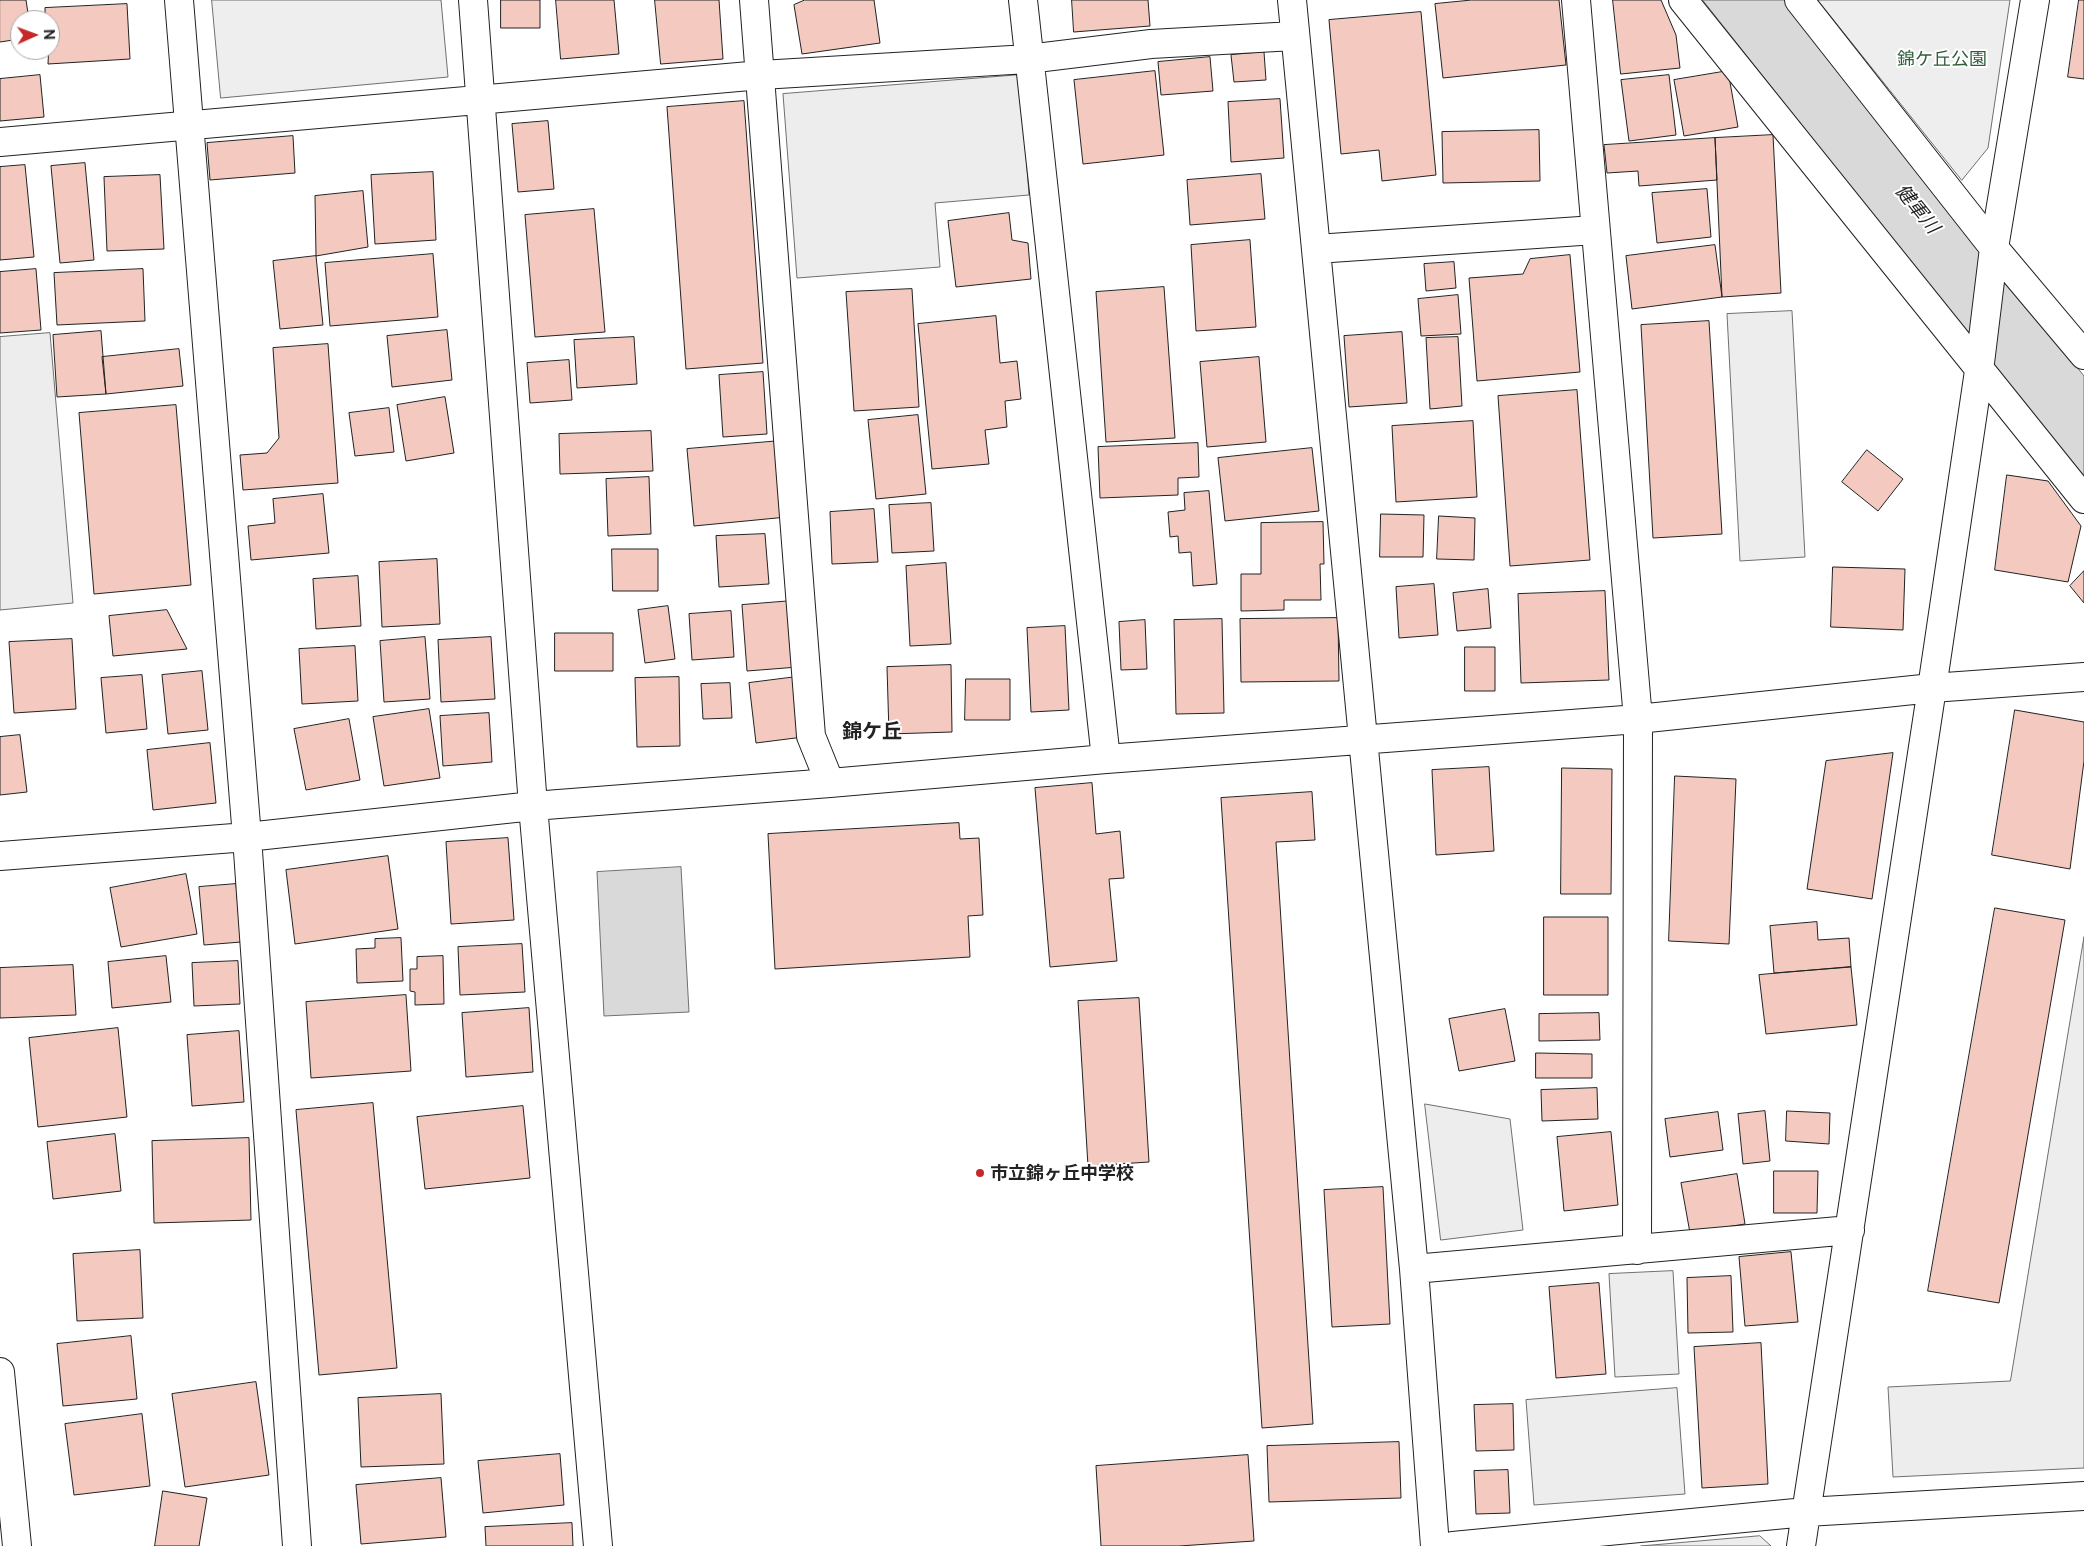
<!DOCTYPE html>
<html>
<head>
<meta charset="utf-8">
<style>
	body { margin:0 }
	#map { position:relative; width:2084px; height:1546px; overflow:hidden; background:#fff; font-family:"Public Sans",sans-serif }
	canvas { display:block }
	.north { position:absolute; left:10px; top:10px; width:50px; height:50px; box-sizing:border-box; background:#fff; border:1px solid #a7a7a7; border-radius:50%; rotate:88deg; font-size:14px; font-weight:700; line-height:20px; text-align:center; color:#222 }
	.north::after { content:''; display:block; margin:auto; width:18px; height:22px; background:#c62828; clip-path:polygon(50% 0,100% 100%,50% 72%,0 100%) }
</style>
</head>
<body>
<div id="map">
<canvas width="2084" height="1546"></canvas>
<div class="north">N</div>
</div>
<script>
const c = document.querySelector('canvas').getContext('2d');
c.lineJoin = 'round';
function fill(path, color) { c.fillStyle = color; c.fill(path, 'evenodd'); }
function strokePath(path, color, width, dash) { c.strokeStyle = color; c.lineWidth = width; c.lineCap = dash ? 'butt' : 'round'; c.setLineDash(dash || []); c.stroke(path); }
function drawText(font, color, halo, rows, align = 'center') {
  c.font = font + ' "Public Sans","Noto Sans JP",sans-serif'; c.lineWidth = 4; c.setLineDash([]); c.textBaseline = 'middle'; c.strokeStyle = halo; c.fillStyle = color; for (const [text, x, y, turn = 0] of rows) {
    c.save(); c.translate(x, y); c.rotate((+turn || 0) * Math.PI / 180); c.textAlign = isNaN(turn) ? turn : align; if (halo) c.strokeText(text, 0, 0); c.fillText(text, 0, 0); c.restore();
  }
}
const green = new Path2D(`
	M212 0H441L448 77 221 98Z
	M1818 0H2010L1988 148 1962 180Z`);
fill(green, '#eee');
strokePath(green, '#6f6f6f', 1);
const parking = new Path2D(`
	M1020 75 1029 195 935 203 940 267 797 278 783 94Z
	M1792 311 1805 557 1740 561 1727 314Z
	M50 333 73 603 0 610V337Z
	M2084 937V1468L1893 1477 1888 1387 2010 1381Z
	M1425 1104 1510 1119 1523 1230 1441 1240Z
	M1673 1271 1679 1374 1615 1377 1609 1274Z
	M1677 1388 1685 1494 1534 1505 1526 1400Z
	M1760 1536 1771 1546H1641Z`);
fill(parking, '#ededed');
strokePath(parking, '#6f6f6f', 1);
const water = new Path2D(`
	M1703 0H1786L2084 376V476L2026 408Z
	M681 867 689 1012 604 1016 597 872Z`);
fill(water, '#d9d9d9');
strokePath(water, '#6f6f6f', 1);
const building = new Path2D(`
	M0 0H26L29 20H20V39L0 42Z
	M501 0H540V28H501Z
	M556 0H614L619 54 561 59Z
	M655 0H719L723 59 661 64Z
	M805 0H874L880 43 802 54 794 5Z
	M1072 0H1148L1150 26 1074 32Z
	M1472 0H1559L1566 65 1443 78 1435 4Z
	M1613 0H1661L1676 35 1680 68 1621 74Z
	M2079 0H2084V79L2068 77Z
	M127 4 130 59 48 64 50 20H45V8Z
	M1421 12 1436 175 1382 181 1379 150 1341 154 1329 20Z
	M1264 52 1266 80 1234 82 1231 55Z
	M1210 57 1213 91 1161 95 1158 62Z
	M1155 71 1164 155 1083 164 1074 80Z
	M1728 71 1738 127 1684 136 1674 80Z
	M40 75 44 117 0 121V79Z
	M1669 75 1676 135 1629 141 1621 80Z
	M1280 99 1284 158 1231 162 1228 102Z
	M744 101 763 363 686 369 667 107Z
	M548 121 554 189 518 192 512 124Z
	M1539 130 1540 181 1443 183 1442 132Z
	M1773 135 1781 293 1722 297 1715 138Z
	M293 136 295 173 210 180 207 143Z
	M1715 138 1717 180 1639 186 1638 171 1607 173 1604 145Z
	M85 163 94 260 60 263 51 166Z
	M25 165 34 257 0 260V167Z
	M433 172 436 240 375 244 371 175Z
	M1261 174 1265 219 1190 225 1187 180Z
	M160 175 164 249 107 251 104 177Z
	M1707 189 1711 237 1657 243 1652 193Z
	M363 191 368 247 316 256 315 196Z
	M594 209 605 332 535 337 525 215Z
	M1009 213 1012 240 1028 243 1031 279 956 287 948 221Z
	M1250 240 1256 327 1196 331 1191 245Z
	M1715 245 1722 297 1632 309 1626 256Z
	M433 254 438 317 330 326 325 263Z
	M1570 255 1580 372 1477 381 1469 278 1523 274 1530 259Z
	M316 256 323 325 280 329 273 261Z
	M1454 262 1456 288 1426 291 1424 264Z
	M36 269 41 330 0 333V272Z
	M143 269 145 321 57 325 54 273Z
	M1164 287 1175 438 1106 442 1096 292Z
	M912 289 919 407 854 411 846 292Z
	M1458 295 1461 334 1421 336 1418 299Z
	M996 316 1000 363 1017 361 1021 399 1005 401 1007 427 985 430 989 464 932 469 918 324Z
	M1709 321 1722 534 1653 538 1641 325Z
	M447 330 452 380 392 387 387 336Z
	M101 331 106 394 57 397 53 335Z
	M1402 332 1407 403 1349 407 1344 336Z
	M634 337 637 384 577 388 574 340Z
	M1458 337 1462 406 1430 409 1426 338Z
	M328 344 338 483 243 490 240 455 267 453 279 438 273 348Z
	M179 349 183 386 106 394 102 357Z
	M1259 357 1266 442 1207 447 1200 362Z
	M569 360 572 400 530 403 527 363Z
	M763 372 767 434 723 437 719 375Z
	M1577 390 1590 560 1510 566 1498 396Z
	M445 397 454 453 406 461 397 405Z
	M176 405 191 585 94 594 79 413Z
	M389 408 394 452 355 456 349 413Z
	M918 415 926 494 876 499 868 420Z
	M1473 421 1477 497 1396 502 1392 426Z
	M651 431 653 471 560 474 559 434Z
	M780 441 787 517 694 526 687 449Z
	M1198 443 1199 477 1178 478V495L1100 498 1098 447Z
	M1312 448 1319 511 1225 521 1218 458Z
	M1867 450 1903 479 1878 511 1842 482Z
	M2007 475 2048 481 2081 526 2068 582 1995 570Z
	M649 477 651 534 608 536 606 479Z
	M1209 491 1217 584 1193 586 1191 552 1179 553 1178 536 1170 537 1168 512 1185 510 1184 493Z
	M323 494 329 553 251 560 248 526 275 523 273 499Z
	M931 503 934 551 892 553 889 505Z
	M874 509 878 562 832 564 830 512Z
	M1381 514 1424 515 1423 557H1380Z
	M1439 516 1475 518 1474 560 1437 559Z
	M1323 522 1324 564H1320L1321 600H1284V610L1241 611V574H1261V523Z
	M765 534 769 584 719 587 716 536Z
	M612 549H658V591H613Z
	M437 559 440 624 382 627 379 562Z
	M946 563 951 644 910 646 906 566Z
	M1833 567 1905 569 1903 630 1831 627Z
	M2084 571V603L2070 586Z
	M358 576 361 626 316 629 313 579Z
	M1434 584 1438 635 1399 638 1396 587Z
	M1488 589 1491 628 1457 631 1453 593Z
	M1605 591 1609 680 1521 683 1518 594Z
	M792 601 798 667 747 671 742 605Z
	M668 606 675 659 645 663 638 610Z
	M167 610 187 649 113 656 109 616Z
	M731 611 734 657 692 660 689 614Z
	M1338 618 1339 681 1241 682 1240 619Z
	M1222 619 1224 713 1176 714 1174 620Z
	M1145 620 1147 669 1121 670 1119 622Z
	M1065 626 1069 710 1031 712 1027 628Z
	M555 633H613V671H555Z
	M425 637 430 699 384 702 380 641Z
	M491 637 495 699 441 702 438 640Z
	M72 639 76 709 14 713 9 642Z
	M355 646 358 701 302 704 299 649Z
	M1465 647H1495V691H1465Z
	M951 665 952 732 889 734 887 667Z
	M202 671 208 730 168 734 162 675Z
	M142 675 147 729 106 733 101 678Z
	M804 676 811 736 756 743 749 683Z
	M679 677 680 746 637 747 635 678Z
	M966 679H1010V720H965Z
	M730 683 732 718 703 719 701 684Z
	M429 709 440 778 384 786 373 717Z
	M2015 710 2084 722V761L2070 869 1992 855Z
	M489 713 492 762 443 766 440 716Z
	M349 719 360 780 306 790 294 729Z
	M20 735 27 792 0 795V737Z
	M210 743 216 803 153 810 147 750Z
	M1893 753 1872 899 1807 889 1826 761Z
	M1489 767 1494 851 1436 855 1432 770Z
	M1562 768 1612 769 1611 894H1561Z
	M1675 776 1736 779 1729 944 1669 941Z
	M1092 783 1096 834 1120 831 1124 878 1109 879 1117 961 1050 967 1035 788Z
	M1312 792 1315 840 1276 842 1313 1424 1262 1428 1221 798Z
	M959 823 960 839 979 838 983 915 968 916 970 957 775 969 768 834Z
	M508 838 514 920 451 924 446 842Z
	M388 856 398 929 295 944 286 870Z
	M186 874 197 934 121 947 110 888Z
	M236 884 241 942 204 945 199 887Z
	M1995 908 2065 920 1999 1303 1928 1291Z
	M1544 917H1608V995H1544Z
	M1817 922 1818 940 1849 938 1851 967 1774 973 1770 926Z
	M401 938 403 981 357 983 356 949 375 948V939Z
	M522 944 525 992 460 995 458 947Z
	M166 956 171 1002 112 1008 108 962Z
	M443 956 444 1004 415 1005V992L410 991V969H417V957Z
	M238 961 240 1004 194 1006 192 963Z
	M73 965 76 1015 0 1018V968Z
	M1851 967 1857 1025 1766 1034 1759 975Z
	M406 995 411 1071 311 1078 306 1002Z
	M1139 998 1149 1162 1088 1166 1078 1001Z
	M529 1008 533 1072 466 1077 462 1013Z
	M1505 1009 1515 1061 1459 1071 1449 1019Z
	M1599 1013 1600 1040 1539 1041V1014Z
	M118 1028 127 1117 38 1127 29 1038Z
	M239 1031 244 1102 192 1106 187 1035Z
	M1536 1053 1592 1054V1078H1536Z
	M1597 1088 1598 1119 1542 1121 1541 1090Z
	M373 1103 397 1368 319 1375 296 1110Z
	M523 1106 530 1178 425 1189 417 1117Z
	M1765 1111 1770 1161 1743 1164 1738 1114Z
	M1787 1111 1830 1113 1829 1144 1786 1141Z
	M1718 1112 1723 1150 1670 1157 1665 1119Z
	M1611 1132 1618 1205 1564 1211 1557 1137Z
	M115 1134 121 1191 53 1199 47 1142Z
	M249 1138 251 1220 154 1223 152 1141Z
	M1774 1171H1818L1817 1213H1774Z
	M1737 1174 1745 1224 1690 1233 1681 1183Z
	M1383 1187 1390 1324 1332 1327 1324 1190Z
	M140 1250 143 1318 77 1321 73 1254Z
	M1791 1252 1798 1322 1745 1326 1739 1257Z
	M1731 1276 1733 1332 1688 1333 1687 1278Z
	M1599 1283 1606 1374 1556 1378 1549 1287Z
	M131 1336 137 1399 63 1406 57 1344Z
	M1761 1343 1768 1484 1702 1488 1694 1347Z
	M256 1382 269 1475 185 1487 172 1394Z
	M441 1394 444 1464 361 1467 358 1398Z
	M1513 1404 1514 1450 1476 1451 1474 1405Z
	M142 1414 150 1486 74 1495 65 1424Z
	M1399 1442 1401 1498 1269 1502 1267 1446Z
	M560 1454 564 1505 483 1513 478 1461Z
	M1248 1455 1254 1541 1179 1546H1101L1096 1466Z
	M1508 1470 1510 1513 1476 1514 1474 1471Z
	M441 1478 446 1537 361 1544 356 1485Z
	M163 1491 207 1498 199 1546H155Z
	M572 1523 573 1546H486L485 1527Z`);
fill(building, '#f3c9c0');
strokePath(building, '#222', 1);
const minor = new Path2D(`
	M179 0 247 837 297 1546
	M473 0 533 806 598 1546
	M754 0 811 736 830 783
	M1023 0 1106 759
	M1292 0 1414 1269 1435 1546
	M1576 0 1638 719 1637 1250
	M1683 0 2084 499
	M1799 0 1994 248 2084 355
	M0 142 761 75 1028 59 1151 44 1294 36
	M1316 249 1595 230
	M0 856 247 837 533 806 830 783 1106 759 1638 719 1932 688 2084 677
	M1414 1269 1850 1230
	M0 1372 17 1546
	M1453 1546 1806 1512 2084 1496
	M1801 1546 1932 688 1979 371 1994 248 2035 0`);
strokePath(minor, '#222', 30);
strokePath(minor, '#fff', 28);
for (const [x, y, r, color] of [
	[980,1173,5,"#c62828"]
]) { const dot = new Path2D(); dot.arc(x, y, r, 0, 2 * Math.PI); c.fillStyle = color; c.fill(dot); strokePath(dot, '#fff', 2); }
drawText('18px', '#2f5e38', '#fff', [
	["錦ケ丘公園",1942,59]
]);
drawText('bold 18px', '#222', '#fff', [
	["市立錦ヶ丘中学校",990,1173]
], 'left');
drawText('italic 19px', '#222', '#fff', [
	["健軍川",1917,209,51]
]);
drawText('bold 20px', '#222', '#fff', [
	["錦ケ丘",872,732]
]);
</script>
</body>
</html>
